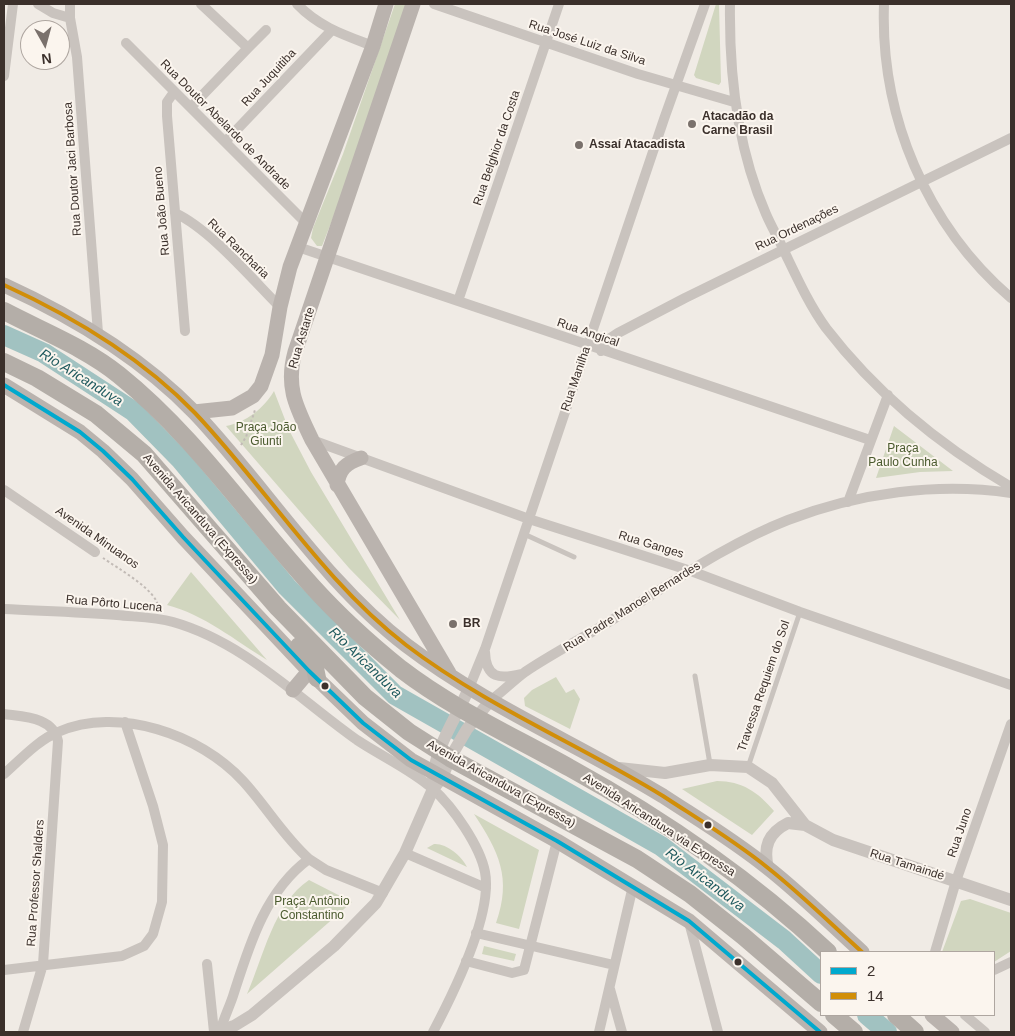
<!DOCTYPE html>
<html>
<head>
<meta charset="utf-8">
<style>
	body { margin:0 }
	#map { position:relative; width:1015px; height:1036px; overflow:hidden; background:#f0ebe5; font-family:Arial,sans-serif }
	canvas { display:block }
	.frame { position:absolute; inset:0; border:5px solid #3b302b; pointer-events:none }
	.legend { position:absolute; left:820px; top:951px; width:175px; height:65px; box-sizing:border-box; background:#fbf5ee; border:1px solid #aea6a0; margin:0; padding:6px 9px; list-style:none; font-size:15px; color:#3b302b }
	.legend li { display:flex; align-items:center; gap:10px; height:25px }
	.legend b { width:25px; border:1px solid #aea6a0 }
	.north { position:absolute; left:20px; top:20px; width:50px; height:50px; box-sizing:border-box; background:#fbf5ee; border:1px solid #aea6a0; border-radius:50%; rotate:173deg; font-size:14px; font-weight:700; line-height:20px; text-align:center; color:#3b302b }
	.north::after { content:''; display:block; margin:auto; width:18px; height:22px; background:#7a716c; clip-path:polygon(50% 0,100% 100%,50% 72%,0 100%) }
</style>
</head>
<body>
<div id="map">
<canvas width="1015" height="1036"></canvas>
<div class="frame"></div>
<ul class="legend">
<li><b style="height:6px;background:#00a9ce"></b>2</li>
<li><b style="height:6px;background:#d18e09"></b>14</li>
</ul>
<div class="north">N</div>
</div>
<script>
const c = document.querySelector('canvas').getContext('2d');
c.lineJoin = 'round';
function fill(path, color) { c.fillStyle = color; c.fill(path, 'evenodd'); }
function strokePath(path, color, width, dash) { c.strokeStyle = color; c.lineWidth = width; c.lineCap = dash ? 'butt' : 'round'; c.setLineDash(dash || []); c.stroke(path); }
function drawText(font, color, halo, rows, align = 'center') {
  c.font = font + ' Arial,sans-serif'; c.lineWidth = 4; c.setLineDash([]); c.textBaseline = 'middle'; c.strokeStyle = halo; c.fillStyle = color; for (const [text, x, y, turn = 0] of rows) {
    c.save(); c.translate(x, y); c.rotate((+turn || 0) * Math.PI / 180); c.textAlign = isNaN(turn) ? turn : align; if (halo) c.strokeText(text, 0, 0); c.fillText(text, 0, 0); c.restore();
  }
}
fill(new Path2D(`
	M395 4H408L342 195 322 246H317L311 238 313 228 343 154Z
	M716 4H719L721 82 719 85 696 78 694 75Z
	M274 391 289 430 311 472 400 620 349 568 226 426C247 422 264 408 274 391Z
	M894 426 953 471 920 472 876 478Z
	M191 572 267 660C236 641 203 614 167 605Z
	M556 677 566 693 574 689 580 699 570 729 525 706 524 698 532 690Z
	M717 781C742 781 758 792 774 811L752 835 682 789Z
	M474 814 539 850 519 929 496 923C512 878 499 852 474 814Z
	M434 844C446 843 462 856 467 867L427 848Z
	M309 880 352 902 247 994C263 958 274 903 309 880Z
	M970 899 1011 913V951L994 962V952H942L961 901Z
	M484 946 516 954 514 961 482 954Z`), '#d1d6bf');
strokePath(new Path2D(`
	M4 335 44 353 133 411 181 460 287 587 395 695 661 846 784 940 821 974
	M867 1015 887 1032`), '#a1c2c1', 20);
strokePath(new Path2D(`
	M241 445 246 437 255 410
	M103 558C117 568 159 591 158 608`), '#c2bbb6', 2, [2.5, 2.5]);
strokePath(new Path2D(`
	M524 534 574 557
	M695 676 710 764
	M748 767 800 612`), '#c9c3be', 5);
strokePath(new Path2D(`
	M38 4 53 13 70 18
	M70 4V18L77 57 98 333
	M297 4C319 27 344 35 373 46
	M434 4 638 74 734 102
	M730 4C729 76 737 148 766 214 772 228 780 241 786 255 798 280 810 306 826 328 876 393 941 446 1011 487
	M884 4C880 115 926 225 1011 298
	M126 43 307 224
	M248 48 266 30
	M4 76 13 4
	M174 92 167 102V116L185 331
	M191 107 248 48 201 4
	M225 142 331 31
	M175 213C210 229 252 279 280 307
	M298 247 870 440
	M458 301 559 4
	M601 351 609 339 618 333 685 298 1011 138
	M312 440 529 519 691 571 800 612 1011 685
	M4 490 95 552
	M848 502 888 395
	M4 609C42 611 79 612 117 615 136 617 155 617 173 622 244 642 299 699 357 740 381 756 412 770 433 789 453 807 480 846 485 872 493 914 453 994 433 1032
	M485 652C486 679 500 679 521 674
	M469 688 485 649 664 119 705 4
	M490 701C502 692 513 681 525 672 556 651 591 634 623 613 676 580 729 543 788 520 858 493 937 482 1011 493
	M4 714C25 717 53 717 58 741L43 964 23 1032
	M4 774C20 760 38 740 58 732 118 706 200 734 243 781 266 806 284 837 309 859L326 870 383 893
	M405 853 486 888
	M689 922 718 1032
	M476 933 614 965
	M935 952 956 881 1011 724
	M466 961 512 973 524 970 557 841
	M207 964 214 1032
	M4 970 122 956 144 946 153 934 162 902 163 845 153 806 125 722
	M994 970 1011 962
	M610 989 622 1032
	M965 1015 985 1032
	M220 1032C223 1020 229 1008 233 996 249 946 265 891 309 859
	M599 1032 633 886`), '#c9c3be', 10);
strokePath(new Path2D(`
	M619 768 665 773 710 765 748 767 772 783 805 825 833 840 1011 900
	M433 782C433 750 457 717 469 688
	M768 868C763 847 768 833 788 823L805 825
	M216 1032 234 1026 252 1015 334 946 376 903 405 853 433 789 442 778 450 758 467 729 490 701`), '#c9c3be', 12);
strokePath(new Path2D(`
	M413 4 295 352C285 388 297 408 312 440L449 673
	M4 285C74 317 141 357 195 413 266 488 324 582 406 645 486 706 578 744 663 796 698 819 735 841 768 868 801 894 831 924 862 952
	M4 385 80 432 103 451 132 479 183 537 309 671 363 723 411 760 557 841 689 921 820 1032
	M194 412 232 408 253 396 261 386 272 355 280 307 290 267 373 46 386 4
	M337 485C339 469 346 463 361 458
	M293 690 309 671
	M932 1015 952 1032`), '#bab3ae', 15);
strokePath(new Path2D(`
	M4 311C42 331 86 348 119 375 194 435 248 516 312 586 339 616 370 644 401 669 453 709 513 736 570 768 663 819 751 880 828 952
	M4 362 37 378 96 414 144 454 278 608 365 697 409 732 450 758 637 859 690 894 743 936 821 1003
	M299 646 314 663 317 678
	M834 1015 854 1032
	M896 1015 915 1032`), '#b4aea8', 18);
strokePath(new Path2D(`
	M4 385 80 432 103 451 132 479 183 537 309 671 363 723 411 760 557 841 689 921 820 1032`), '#00a9ce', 4);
strokePath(new Path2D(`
	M4 285C74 317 141 357 195 413 266 488 324 582 406 645 486 706 578 744 663 796 698 819 735 841 768 868 801 894 831 924 862 952`), '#d18e09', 4);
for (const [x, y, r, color] of [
	[692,124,5,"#7a716c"],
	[579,145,5,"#7a716c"],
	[453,624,5,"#7a716c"],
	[325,686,4.5,"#3b302b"],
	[708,825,4.5,"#3b302b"],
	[738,962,4.5,"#3b302b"]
]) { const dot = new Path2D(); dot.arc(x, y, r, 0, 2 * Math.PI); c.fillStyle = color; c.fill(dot); strokePath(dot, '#fbf5ee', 2); }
drawText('12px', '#3b302b', '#fbf5ee', [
	["Rua José Luiz da Silva",587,43,18],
	["Rua Juquitiba",269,78,-47],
	["Rua Doutor Abelardo de Andrade",225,125,45],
	["Rua Belghior da Costa",497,148,-71],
	["Rua Doutor Jaci Barbosa",73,169,-94],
	["Rua João Bueno",162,211,-95],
	["Rua Ordenações",797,228,-26],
	["Rua Rancharia",238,249,44],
	["Rua Angical",588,333,19],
	["Rua Astarte",302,338,-73],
	["Rua Manilha",576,379,-71],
	["Avenida Aricanduva (Expressa)",200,519,49],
	["Avenida Minuanos",97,538,35],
	["Rua Ganges",651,545,17],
	["Rua Pôrto Lucena",114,604,5],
	["Rua Padre Manoel Bernardes",632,607,-32],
	["Travessa Requiem do Sol",764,686,-71],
	["Avenida Aricanduva (Expressa)",501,784,29],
	["Avenida Aricanduva via Expressa",659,825,33],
	["Rua Juno",960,833,-71],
	["Rua Tamaindé",907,865,18],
	["Rua Professor Shalders",36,883,-86]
]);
drawText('bold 12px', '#3b302b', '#fbf5ee', [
	["Atacadão da",702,117],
	["Carne Brasil",702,131],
	["Assaí Atacadista",589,145],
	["BR",463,624]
], 'left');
drawText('12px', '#4a5a2e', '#fbf5ee', [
	["Praça João",266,428],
	["Giunti",266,442],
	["Praça",903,449],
	["Paulo Cunha",903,463],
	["Praça Antônio",312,902],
	["Constantino",312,916]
]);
drawText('italic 14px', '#1f5a5e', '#fbf5ee', [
	["Rio Aricanduva",81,378,32],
	["Rio Aricanduva",365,663,44],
	["Rio Aricanduva",705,880,37]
]);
</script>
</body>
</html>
